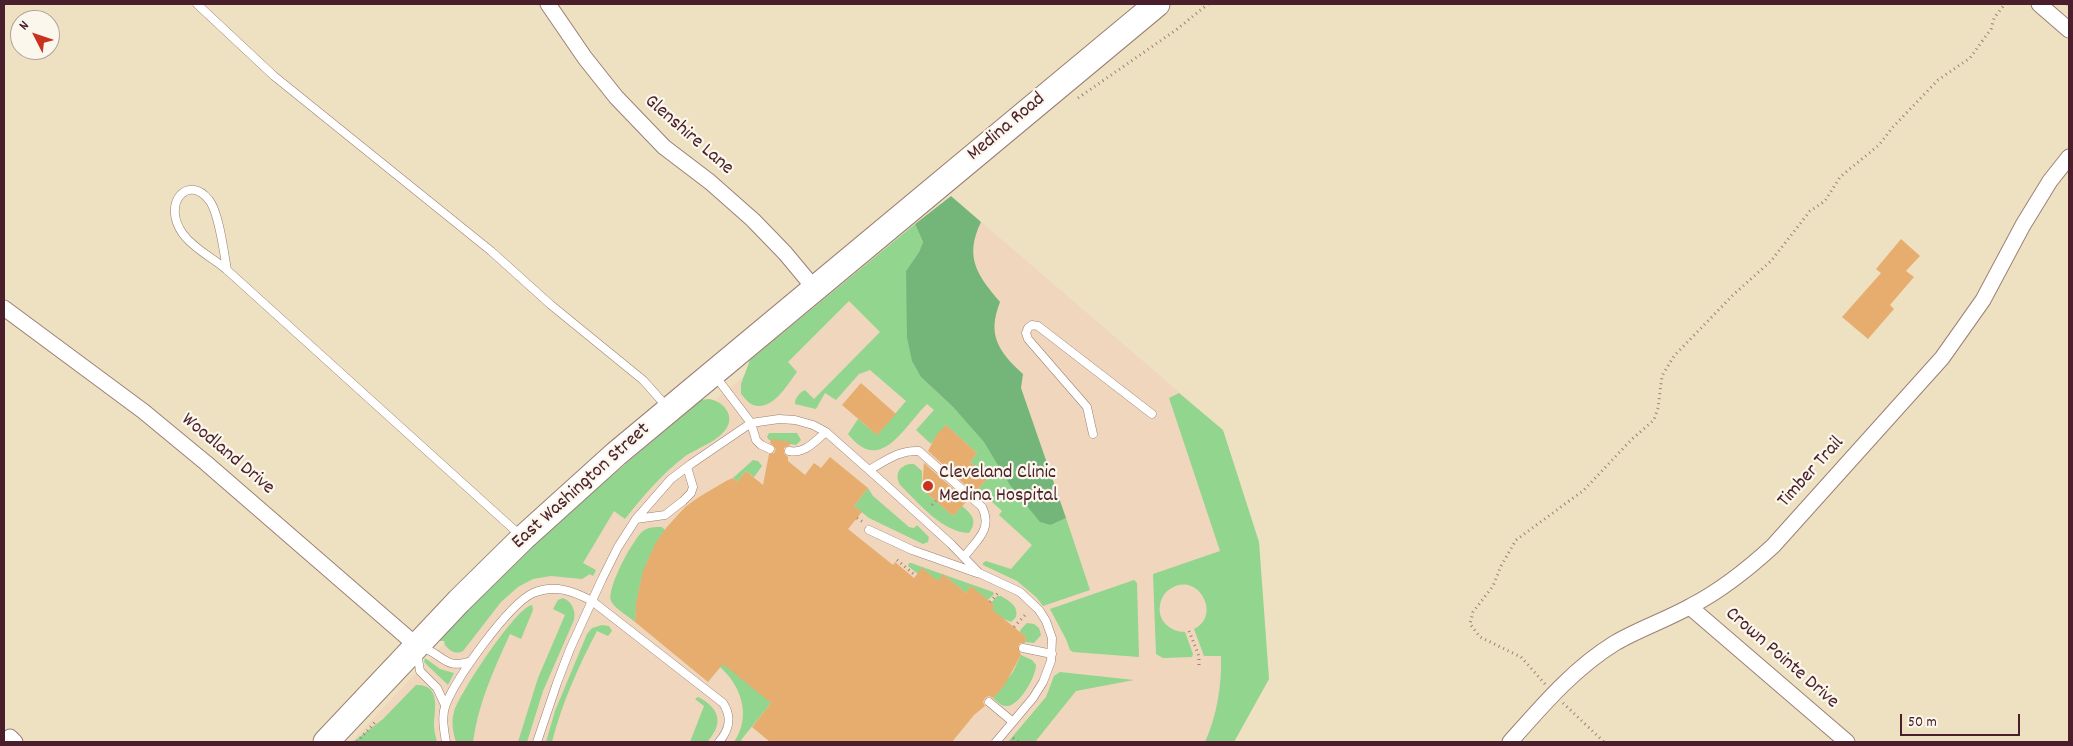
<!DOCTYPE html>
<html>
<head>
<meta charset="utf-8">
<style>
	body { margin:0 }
	#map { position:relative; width:2073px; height:746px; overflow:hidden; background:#eee1c1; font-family:Dekko,sans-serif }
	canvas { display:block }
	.frame { position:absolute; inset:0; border:5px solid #4a1f2b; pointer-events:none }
	.north { position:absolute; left:10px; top:10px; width:50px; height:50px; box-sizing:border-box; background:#fbf7ec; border:1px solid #b4a19f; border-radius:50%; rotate:311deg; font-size:14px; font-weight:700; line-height:20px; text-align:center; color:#4a1f2b }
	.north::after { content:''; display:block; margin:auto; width:18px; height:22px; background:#c8321e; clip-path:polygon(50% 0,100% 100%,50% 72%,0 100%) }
	.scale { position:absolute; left:1900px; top:714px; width:120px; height:22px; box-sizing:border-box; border:2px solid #4a1f2b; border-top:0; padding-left:6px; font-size:15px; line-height:18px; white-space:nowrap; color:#4a1f2b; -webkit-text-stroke:4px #fbf7ec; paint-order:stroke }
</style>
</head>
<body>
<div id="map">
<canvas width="2073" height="746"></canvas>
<div class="frame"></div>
<div class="north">N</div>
<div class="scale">50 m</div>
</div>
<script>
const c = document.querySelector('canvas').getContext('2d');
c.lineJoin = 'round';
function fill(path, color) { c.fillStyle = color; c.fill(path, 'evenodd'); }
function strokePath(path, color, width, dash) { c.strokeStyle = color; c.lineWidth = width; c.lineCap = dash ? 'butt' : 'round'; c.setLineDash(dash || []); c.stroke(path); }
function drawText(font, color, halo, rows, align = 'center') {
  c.font = font + ' Dekko,sans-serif'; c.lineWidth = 4.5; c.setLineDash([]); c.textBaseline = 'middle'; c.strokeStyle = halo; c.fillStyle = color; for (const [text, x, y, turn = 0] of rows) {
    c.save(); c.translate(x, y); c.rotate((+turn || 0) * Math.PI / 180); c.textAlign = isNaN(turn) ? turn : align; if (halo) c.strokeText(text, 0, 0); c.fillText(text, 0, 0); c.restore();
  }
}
fill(new Path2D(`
	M957 201 1223 430 1259 542 1269 679 1234 742H351L484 601 692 419Z`), '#f0d6bc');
fill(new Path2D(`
	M915 224 923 242 919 252 906 271 908 304 921 377 953 407 989 447 1051 525 1066 518 1090 590 1043 606 1036 597 1017 581 983 565V563L986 561 1011 569 1032 545 999 515 1002 511 978 489 988 478 970 462 977 453 946 425 931 444 916 430 934 410 927 404C904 426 881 476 848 434L858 419 877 435 906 401 870 370 859 374 836 400 825 393 816 409 795 404C794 399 800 392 805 390L814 399 880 332 849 301 788 362 797 372C787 385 773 411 753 405 748 403 745 398 741 394V384L750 360Z
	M1179 393 1223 430 1259 542 1269 679 1234 742H1205C1217 716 1222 684 1221 656H1204L1194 629C1223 615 1197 570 1170 589 1165 592 1161 598 1160 605 1157 620 1170 632 1185 632L1193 654 1192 657 1163 658 1156 654 1153 574 1220 551 1169 398Z
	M708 399C722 400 736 415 726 429 717 442 697 448 684 457 661 475 643 496 625 519L614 511 583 563 596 570 593 576 590 574 582 579 551 576 533 579 518 587 501 602 463 651C455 655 450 651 445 645L444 641H440V637L536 540 701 400Z
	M769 433H797L801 440 796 445 769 440 767 437Z
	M753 460 758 461 762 466 754 477 746 471 737 482 733 478Z
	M910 464H914L922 471V489L953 516 962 506C972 514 978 521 969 533 942 532 920 504 901 486 894 476 898 466 910 464Z
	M868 488 873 496 909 527 914 528 917 525 929 537 928 542 923 544 869 518 854 506Z
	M662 527 665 530C645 558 637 587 635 622 628 616 615 609 611 601 606 589 633 539 643 531 648 527 655 527 662 527Z
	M909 563H911L993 592 994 594 988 600 971 587 966 593 944 575 938 581 918 574 908 566Z
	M1134 580 1137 583 1139 657 1073 652 1070 650 1066 639 1050 609Z
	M997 596H1001C1009 601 1019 606 1016 617L1011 622 989 612 994 605 991 603Z
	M563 598C572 601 576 611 574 620L543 691 527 742H518L538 678 565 615 553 609 558 600Z
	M532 605 533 610 521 639 510 634C494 669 478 704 473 742H456C453 732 451 722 454 712 459 694 516 607 532 605Z
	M1027 623 1034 624 1039 628 1041 635 1034 643 1025 642 1026 637 1020 632 1021 629Z
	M602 625 609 626 612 631 608 636 597 631C578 667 562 703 552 742H546L555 711 587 634 592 628Z
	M1021 655 1032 660 1036 665C1036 677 1019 706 1007 706 1001 707 997 701 993 698L1013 672Z
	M425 658 440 669 454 673 448 685 424 662Z
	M725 659 771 703 741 740 742 742H734C752 716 741 685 719 666Z
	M1060 672 1134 680 1076 691 1035 742H1008L1046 697 1054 676Z
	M416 685C442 684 434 711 434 726 434 732 436 737 437 742H353L383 719Z
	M698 697C720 708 724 724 707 742H690L704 706 695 699Z`), '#91d58e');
fill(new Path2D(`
	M951 196 981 222C964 257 977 275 1000 302 987 335 998 351 1023 374L1021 388 1066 518 1051 525 1040 522 1010 485 984 442 953 407 921 377 912 361 907 337 906 271 919 252 923 242 915 224Z`), '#74b679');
fill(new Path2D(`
	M1901 239 1920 256 1906 271 1914 277 1890 305 1894 309 1868 339 1842 317 1881 273 1876 269Z
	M861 383 896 414 877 435 842 405Z
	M946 425 977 453 970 462 988 478 974 493 928 451 937 434Z
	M771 439 791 442 790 445 784 448V453L788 457V461L805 475 814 463 821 468 830 457 868 488 854 506 862 512 848 529 893 565 895 562 914 578 922 568 938 581 943 574 966 593 971 586 994 605 992 609 1026 637 1025 643H1021L1018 646 1021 655 1004 686 993 698 989 696 985 698 983 702 985 706 974 715 952 742H770L752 727 771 703 723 664 708 682 635 622 636 603 643 571 655 544 666 528 685 507 699 497 726 481 733 478 737 482 746 471 763 485 769 454 774 453 776 449 770 443Z
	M924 463 967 501 953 516 922 489Z`), '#e7ad6f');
const service = new Path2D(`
	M197 4 274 76 491 251 551 305 643 380 668 408
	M227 270C224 253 219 212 209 200 188 173 161 204 183 234 194 249 213 258 227 270L520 535
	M716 377 751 423 756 440 761 445 770 449
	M1093 434 1087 407 1028 339 1026 333 1028 328 1032 325 1038 326 1152 414
	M789 451C805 454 814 442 826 432
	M869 470C887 460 899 450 919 451L982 507C993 529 977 540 964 557
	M636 519 665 515 683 501 691 493 693 487 687 467
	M869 530 912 550 977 573
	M422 647C445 656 445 670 471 661
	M1023 648 1052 654
	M417 652 420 671 437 688 445 705
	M989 702 1013 722
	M446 742C444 730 441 716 446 704 457 677 508 605 533 593 555 584 573 591 592 601L723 703C732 717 730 729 719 742
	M537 742 557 683 570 649 602 579 618 547 636 519 671 479 691 464 751 423 779 419 795 420 813 425 826 432 887 486 951 544 979 573 1020 592 1039 610 1046 621 1052 638 1051 661 1043 682 1033 698 996 742`);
const minor = new Path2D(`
	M548 4 585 58 616 97 664 147 710 182 753 220 785 253 815 289
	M2039 4 2069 30
	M4 308 143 411 206 463 416 645
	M1690 607 1847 742
	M10 737 15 742
	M1510 742C1542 706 1573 669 1615 643 1639 629 1666 620 1691 606 1722 590 1748 569 1773 546L1942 358 1983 300 2023 225 2050 181 2069 157`);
const trunk = new Path2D(`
	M326 742 459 601 523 538 616 454 1157 4`);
strokePath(service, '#9c8076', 9);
strokePath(minor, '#9c8076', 17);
strokePath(trunk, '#9c8076', 27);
strokePath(new Path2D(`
	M2067 4 2069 6
	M1078 98 1176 30 1208 4
	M932 505 936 501
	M857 518 863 522
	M897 560 916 576
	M990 602 998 593
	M1014 627 1025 615
	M1189 631 1199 656V668
	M1545 684 1521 657 1480 637 1470 624 1473 612 1493 586 1501 566 1516 540 1584 490 1632 439 1654 420 1658 408 1662 376 1674 356 1733 295 1771 261 1810 211 1825 201 1840 177 1879 145 1892 128 1938 80 1970 58 1991 29 1994 18 2005 4
	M1563 703 1604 742
	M1013 738 1018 742
	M357 742 376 721`), '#9c8076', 3, [1, 4]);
strokePath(service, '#fff', 8);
strokePath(minor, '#fff', 15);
strokePath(trunk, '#fff', 25);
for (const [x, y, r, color] of [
	[928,486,6,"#c8321e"]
]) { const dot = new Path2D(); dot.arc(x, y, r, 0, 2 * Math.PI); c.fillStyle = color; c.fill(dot); strokePath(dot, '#fbf7ec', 2); }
drawText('20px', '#4a1f2b', '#fbf7ec', [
	["Medina Road",1007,128,-40],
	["Glenshire Lane",688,136,41],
	["Woodland Drive",227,455,40],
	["Timber Trail",1812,473,-48],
	["East Washington Street",582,487,-42],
	["Crown Pointe Drive",1781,659,41]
]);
drawText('20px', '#4a1f2b', '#fbf7ec', [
	["Cleveland Clinic",939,474],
	["Medina Hospital",939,497]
], 'left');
</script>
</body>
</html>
